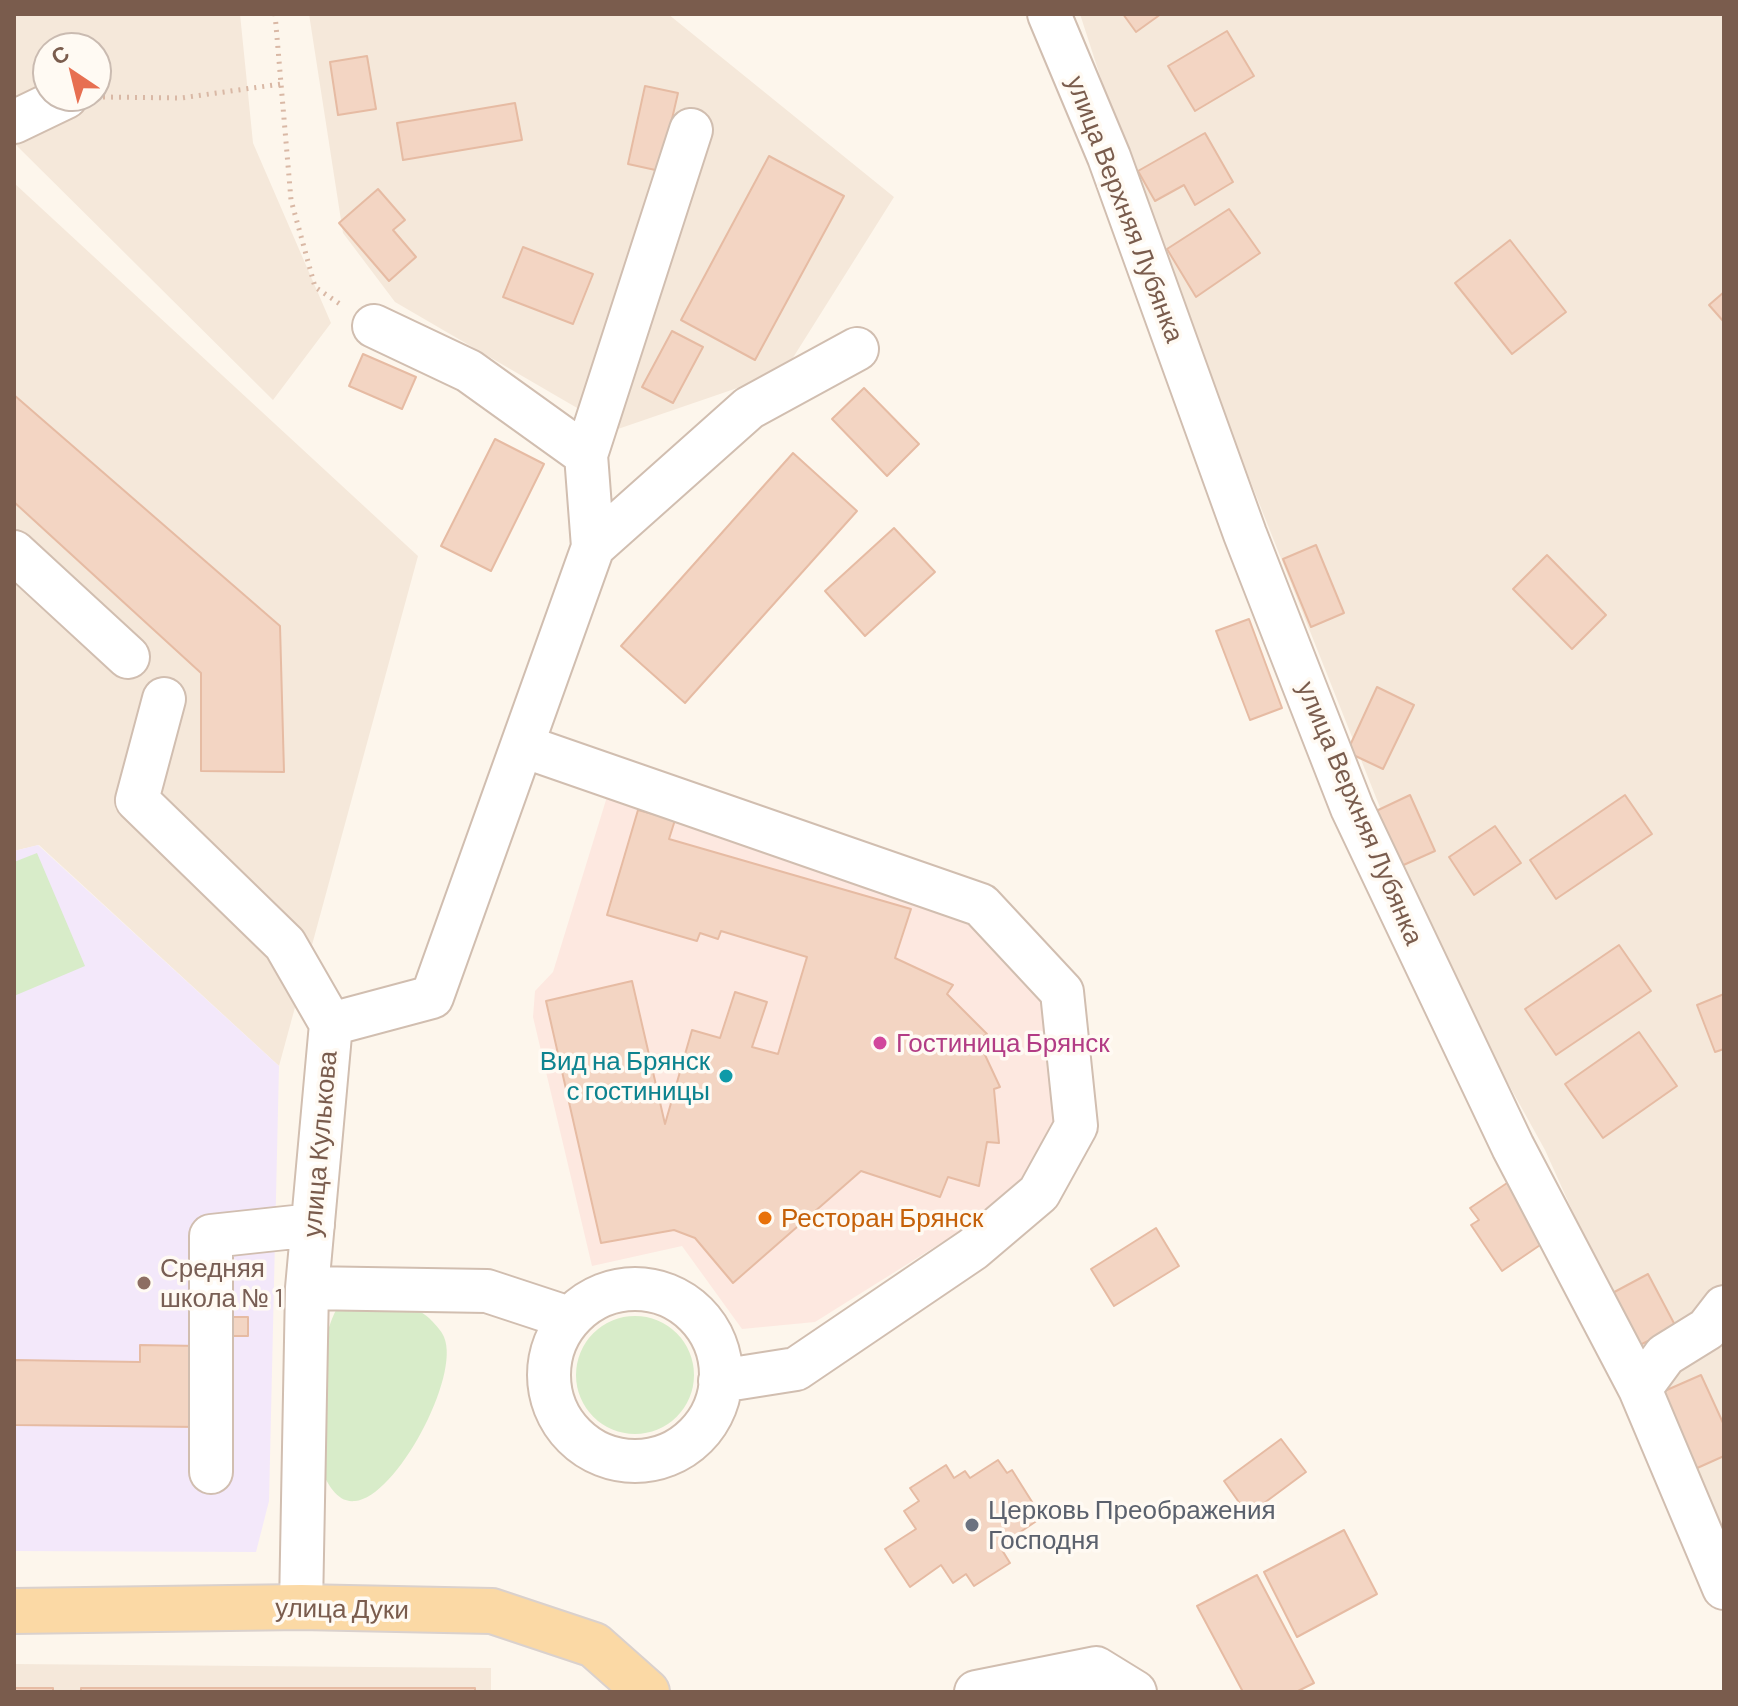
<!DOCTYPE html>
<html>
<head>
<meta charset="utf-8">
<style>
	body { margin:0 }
	#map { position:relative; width:1738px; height:1706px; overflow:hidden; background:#fdf6ec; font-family:Barlow,sans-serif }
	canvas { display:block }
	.frame { position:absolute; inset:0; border:16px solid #7a5c4d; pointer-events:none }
	.north { position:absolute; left:32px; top:32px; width:80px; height:80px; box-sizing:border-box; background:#fffaf3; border:2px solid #cabbb1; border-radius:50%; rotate:325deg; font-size:22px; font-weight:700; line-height:32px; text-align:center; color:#7a5c4d }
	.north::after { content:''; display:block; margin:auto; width:28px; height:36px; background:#e76f51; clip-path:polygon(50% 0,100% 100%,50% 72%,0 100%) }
</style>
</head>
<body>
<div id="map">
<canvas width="1738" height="1706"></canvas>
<div class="frame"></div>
<div class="north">С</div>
</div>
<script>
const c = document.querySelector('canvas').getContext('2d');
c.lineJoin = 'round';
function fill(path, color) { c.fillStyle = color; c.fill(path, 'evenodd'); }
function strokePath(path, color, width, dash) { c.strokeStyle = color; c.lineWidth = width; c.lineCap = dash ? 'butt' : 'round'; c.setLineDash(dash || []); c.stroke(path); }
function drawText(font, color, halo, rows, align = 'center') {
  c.font = font + ' Barlow,sans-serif'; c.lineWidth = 7; c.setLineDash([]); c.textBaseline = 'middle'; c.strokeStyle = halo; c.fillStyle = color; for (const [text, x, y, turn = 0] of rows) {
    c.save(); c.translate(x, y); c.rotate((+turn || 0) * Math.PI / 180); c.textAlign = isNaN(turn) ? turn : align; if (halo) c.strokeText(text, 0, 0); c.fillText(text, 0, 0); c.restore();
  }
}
fill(new Path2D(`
	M14 14H240L253 143 331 323 273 400 14 143ZM48 48H96V96H48Z
	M309 14H668L894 197 784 372 615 430 395 302 343 233Z
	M1080 14H1724V1548L1545 1150 1443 966 1147 221Z
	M14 183 418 556 279 1066 39 845 14 851Z
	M14 1664 491 1668V1692H14Z`), '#f5e8da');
fill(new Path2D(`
	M610 787 969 907 1051 995 1064 1113 1008 1201 815 1322 742 1329 682 1246 592 1266 533 1017 535 991 553 972Z`), '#fde8e0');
fill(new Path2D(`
	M38 845 279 1066 269 1501 256 1552 14 1551V851Z`), '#f3e8fa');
fill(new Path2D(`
	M37 853 85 966 14 996V862Z
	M364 1298C381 1302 416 1305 429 1318 433 1322 442 1331 444 1337 461 1376 396 1498 355 1501 337 1503 328 1484 321 1470 323 1422 313 1341 341 1302Z
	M576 1375a59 59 0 1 1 118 0a59 59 0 1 1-118 0Z`), '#d8ecc9');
const building = new Path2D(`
	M1123 14H1161L1136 32Z
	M1227 31 1254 76 1195 111 1168 66Z
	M367 56 376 109 338 115 330 62Z
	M645 86 678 93 660 171 628 164Z
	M515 103 522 140 403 160 397 123Z
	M1205 133 1233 182 1195 205 1184 185 1155 201 1138 171Z
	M769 156 844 196 755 360 681 320Z
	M378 189 405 220 393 230 416 257 389 281 339 223Z
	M1229 209 1260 253 1196 297 1167 249Z
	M1510 240 1566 312 1512 354 1455 283Z
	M523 247 593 274 573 324 503 297Z
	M1724 292V322L1709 305Z
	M672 331 703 347 673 403 642 387Z
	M363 354 416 377 402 409 349 386Z
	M864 388 919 444 887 476 832 419Z
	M14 395 280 626 284 772 201 771V673L14 502Z
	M495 439 544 464 491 571 441 546Z
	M793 453 857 511 685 703 621 646Z
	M894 528 935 572 865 636 825 591Z
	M1316 545 1344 613 1311 627 1283 559Z
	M1547 555 1606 615 1572 649 1513 589Z
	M1249 619 1282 708 1250 720 1216 631Z
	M1377 687 1414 705 1383 769 1347 752Z
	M1410 795 1435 851 1399 867 1374 812Z
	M1625 795 1652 834 1556 899 1530 860Z
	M638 810 675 820 669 839 911 909 895 958 953 985 947 994 987 1034 978 1040 1000 1087 994 1089 999 1143 987 1142 979 1186 948 1177 940 1197 861 1171 733 1283 695 1238 674 1230 601 1243 546 1001 632 981 665 1124 692 1030 720 1038 735 992 767 1002 752 1047 778 1054 807 957 721 931 718 939 700 933 697 941 607 915Z
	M1495 826 1521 863 1474 895 1449 857Z
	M1619 945 1651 991 1556 1055 1525 1009Z
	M1724 994V1049L1715 1052 1697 1005Z
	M1639 1032 1677 1086 1603 1138 1565 1084Z
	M1510 1181 1549 1239 1502 1271 1471 1225 1479 1220 1470 1208Z
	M1156 1228 1179 1266 1114 1306 1091 1269Z
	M1648 1274 1676 1327 1632 1349 1605 1297Z
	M220 1317H248V1336H221Z
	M140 1345 199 1346 198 1427 14 1425V1360L140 1362Z
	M1701 1375 1724 1425V1456L1695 1469 1660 1393Z
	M1281 1439 1306 1472 1248 1515 1224 1481Z
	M998 1460 1007 1473 1012 1470 1034 1505 1030 1507 1038 1520 1010 1539 1013 1543 1002 1550 1010 1563 974 1586 966 1574 953 1583 941 1565 910 1587 885 1549 916 1529 904 1511 919 1501 910 1488 946 1465 954 1478 965 1471 970 1478Z
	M1344 1530 1377 1594 1297 1637 1264 1572Z
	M1257 1575 1314 1683 1296 1692H1243L1197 1606Z
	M14 1688H53V1692H14Z
	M81 1688H475V1692H81Z`);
fill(building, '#f3d5c3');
strokePath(building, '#e6bba3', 2);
const minor = new Path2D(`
	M1049 14 1109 157 1245 534 1352 808 1513 1147 1640 1389 1724 1588
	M14 122 66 97
	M586 455 691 130
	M593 547 749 408 857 349
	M14 552 128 657
	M164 699 137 800 285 944 331 1024
	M523 746 981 905 1062 992 1076 1126 1039 1193 973 1249 796 1369 720 1381
	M307 1288 487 1291 569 1318
	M549 1375a86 86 0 1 1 172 0a86 86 0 1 1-172 0Z
	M1640 1389 1665 1355 1707 1329 1724 1307
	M211 1472V1236L313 1225
	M301 1607 307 1288 331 1024 432 997 593 547 586 455 469 371 374 326
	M976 1692 1096 1668 1135 1692`);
const major = new Path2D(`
	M14 1611 301 1607 492 1611 594 1645 647 1692`);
strokePath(minor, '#d1beb0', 46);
strokePath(major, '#dad1cd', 48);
strokePath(new Path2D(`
	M275 14 291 200 315 287 340 304
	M103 97 181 98 281 84`), '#d9b8a5', 5, [2, 6]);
strokePath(minor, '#fff', 42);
strokePath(major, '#fbd9a5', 44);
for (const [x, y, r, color] of [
	[880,1043,8,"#d1479c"],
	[726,1076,8,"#0f9aa8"],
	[765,1218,8,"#e8710a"],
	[144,1283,8,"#8d6e63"],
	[972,1525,8,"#6b7280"]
]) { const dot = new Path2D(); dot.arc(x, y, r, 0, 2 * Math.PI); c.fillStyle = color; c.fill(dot); strokePath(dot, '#fffaf3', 3); }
drawText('26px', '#7a5c4d', '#fffaf3', [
	["улица Верхняя Лубянка",1125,209,69],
	["улица Верхняя Лубянка",1360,813,67],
	["улица Кулькова",320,1144,-85],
	["улица Дуки",342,1609,1]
]);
drawText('26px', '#b23c85', '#fffaf3', [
	["Гостиница Брянск",896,1043]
], 'left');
drawText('26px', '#0d838f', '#fffaf3', [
	["Вид на Брянск",710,1061],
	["с гостиницы",710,1091]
], 'right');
drawText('26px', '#c56008', '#fffaf3', [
	["Ресторан Брянск",781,1218]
], 'left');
drawText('26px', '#785e54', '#fffaf3', [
	["Средняя",160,1268],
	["школа № 1",160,1298]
], 'left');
drawText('26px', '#5b616d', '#fffaf3', [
	["Церковь Преображения",988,1510],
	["Господня",988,1540]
], 'left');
</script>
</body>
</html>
